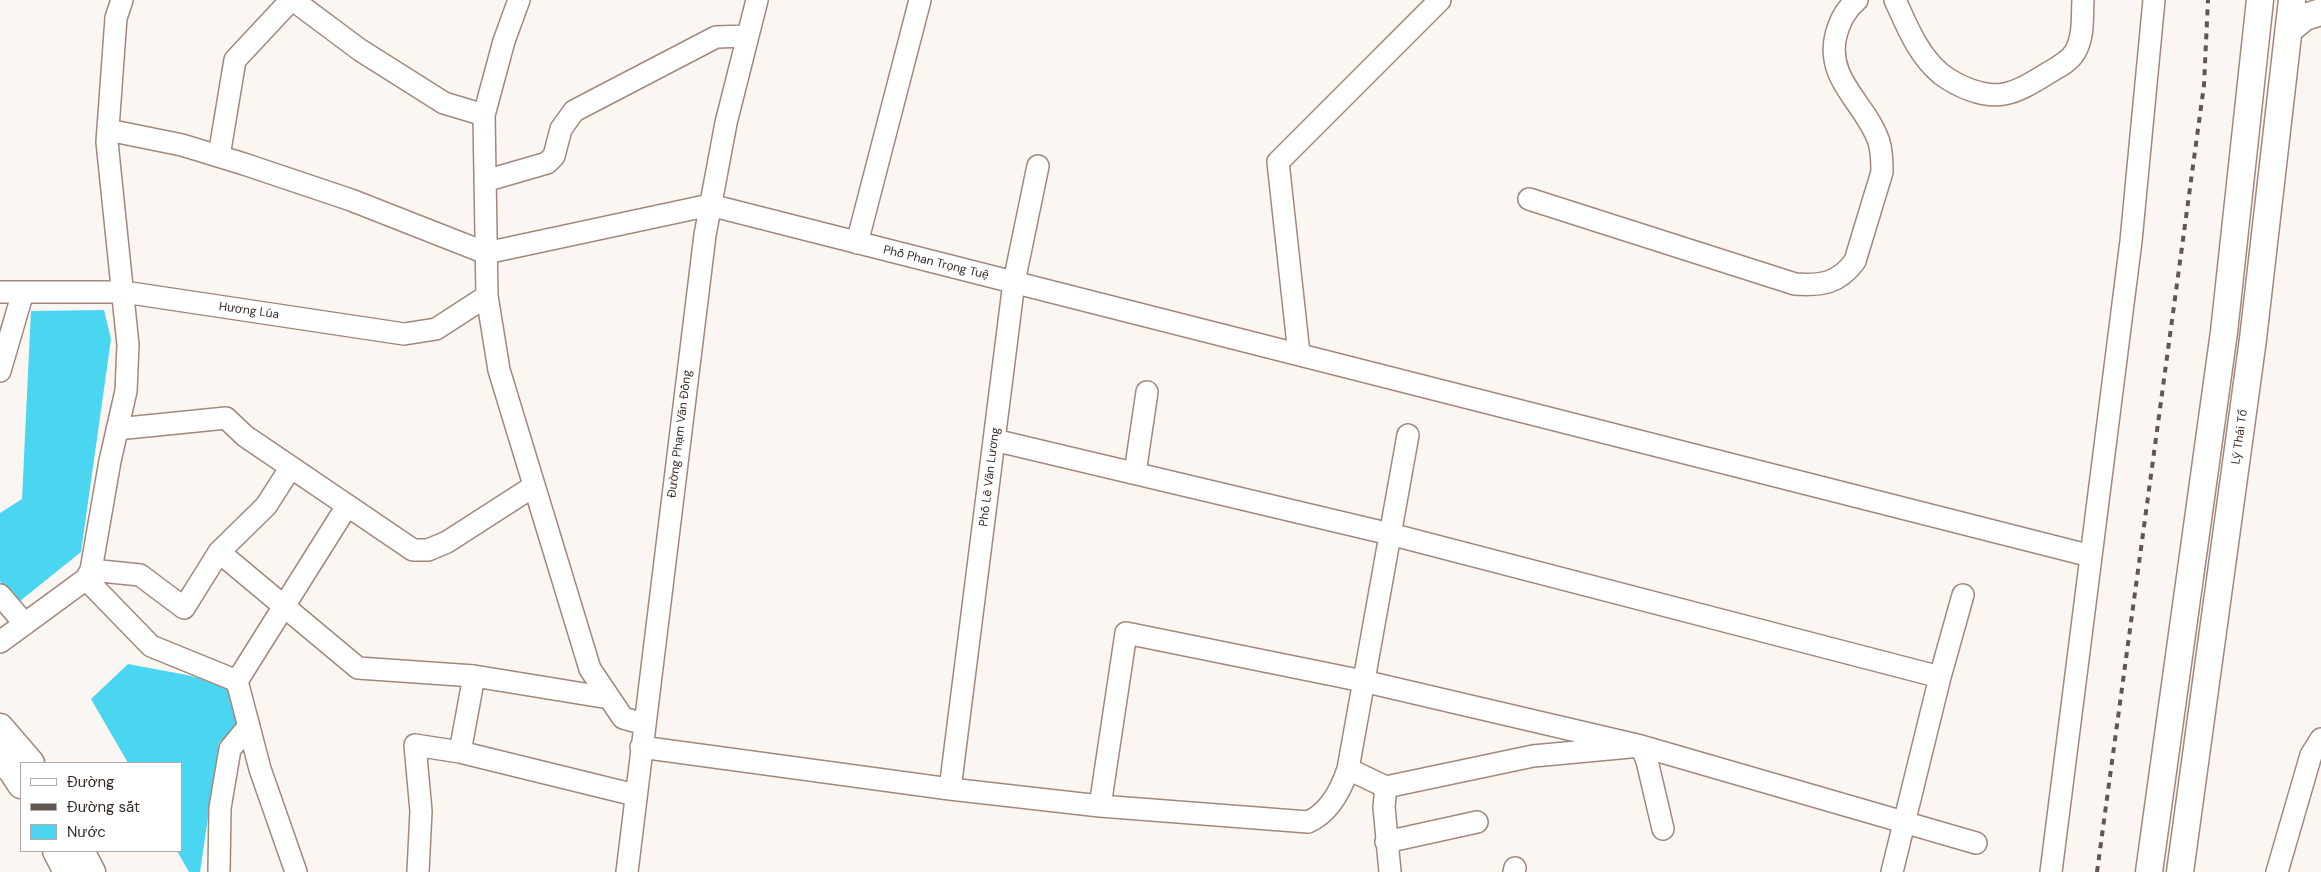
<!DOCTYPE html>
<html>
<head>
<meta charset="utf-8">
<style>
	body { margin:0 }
	#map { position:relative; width:2321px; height:872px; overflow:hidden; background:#fcf6f3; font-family:"DM Sans",sans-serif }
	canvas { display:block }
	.legend { position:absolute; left:20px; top:762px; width:162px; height:90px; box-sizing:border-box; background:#fff; border:1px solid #afaba8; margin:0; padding:6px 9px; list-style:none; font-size:15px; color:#372c26 }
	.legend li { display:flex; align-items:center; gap:10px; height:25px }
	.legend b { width:25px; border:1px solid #afaba8 }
</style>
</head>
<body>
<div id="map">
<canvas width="2321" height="872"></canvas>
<ul class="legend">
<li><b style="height:6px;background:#fff"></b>Đường</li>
<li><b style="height:6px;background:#615752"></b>Đường sắt</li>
<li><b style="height:14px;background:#4ad5f1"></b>Nước</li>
</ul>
</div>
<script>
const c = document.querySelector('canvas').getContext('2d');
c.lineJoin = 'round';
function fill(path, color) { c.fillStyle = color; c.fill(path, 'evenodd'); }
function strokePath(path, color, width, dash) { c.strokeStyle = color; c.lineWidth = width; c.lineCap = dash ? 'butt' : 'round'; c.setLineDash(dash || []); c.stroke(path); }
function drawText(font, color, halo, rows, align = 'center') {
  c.font = font + ' "DM Sans",sans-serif'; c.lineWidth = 4.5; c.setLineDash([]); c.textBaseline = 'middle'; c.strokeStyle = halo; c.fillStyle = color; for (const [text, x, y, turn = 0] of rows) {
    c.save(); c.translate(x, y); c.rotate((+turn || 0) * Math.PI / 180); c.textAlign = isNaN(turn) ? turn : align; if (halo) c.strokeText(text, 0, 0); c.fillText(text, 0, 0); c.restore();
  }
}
fill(new Path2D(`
	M104 310 111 339 81 552 15 605 0 581V513L22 499 31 311Z
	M128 664 187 675 226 685 243 727 219 743 200 872H189L177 851H181V763H128L91 699Z`), '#4ad5f1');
const minor = new Path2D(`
	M293 0 360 50 444 103 484 115
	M519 0 504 41 484 115 487 296 499 370 590 669 623 718 644 724
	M1895 0C1907 26 1918 55 1941 74 1957 86 1983 98 2004 94 2020 91 2035 81 2048 73 2058 67 2069 62 2075 52 2084 37 2082 17 2083 0
	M108 130 182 145 244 164 351 200 486 253 710 205 2091 556
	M219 156 235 60 291 0
	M485 181 547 163 554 156 561 129 574 111 716 37 748 36
	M1529 199 1795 284C1822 286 1839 283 1855 261L1882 172C1882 161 1882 152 1879 142 1866 103 1825 80 1836 35 1840 21 1845 10 1857 0
	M857 243 920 0
	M0 292H124L404 334 436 329 487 296
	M1299 354 1278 162 1440 0
	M0 371 23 292
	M117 429 226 418 245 436 413 550H428L447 542 534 486
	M994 440 1390 534 1940 677
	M1135 473 1147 392
	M219 552 358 668 474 676 609 698
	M91 570 140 575 184 608 219 552 266 506 291 467
	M86 579 151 646 237 681
	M0 595 25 624
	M0 642 86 579 91 570 110 461 126 391 128 345 107 142 116 18 122 0
	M641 747 950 789 1100 806 1308 822C1329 813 1341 790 1348 769L1408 435
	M460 752 474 676
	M1348 769 1386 787
	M950 789 1014 282 1038 166
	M1100 806 1126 633 1363 681 1641 746 1976 843
	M1386 842 1477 822
	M219 872 220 808 230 749 249 726
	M296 872 260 769 237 681 347 506
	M418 872 421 811 415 745 460 752 635 795
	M627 872 705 235 726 123 757 0
	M1390 872 1384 807 1386 787 1533 756 1641 746 1647 761 1663 829
	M1514 872 1515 868
	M1892 872 1940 677 1963 595
	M2051 872 2131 241 2154 0
	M2277 872 2311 755 2321 739`);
const major = new Path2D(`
	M2289 30 2305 17 2321 12
	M0 727 31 763
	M0 759 12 771 21 785
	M56 851 67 872
	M81 851 92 872
	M2149 872 2224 332 2260 0
	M2180 872 2253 339 2292 0`);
strokePath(minor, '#a2887a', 24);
strokePath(major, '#a2887a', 29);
strokePath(minor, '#fff', 21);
strokePath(major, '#fff', 26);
strokePath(new Path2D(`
	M2097 872 2204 85 2208 0`), '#615752', 4, [6, 6]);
drawText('12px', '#372c26', '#fff', [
	["Phố Phan Trọng Tuệ",936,263,14],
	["Hương Lúa",249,311,8],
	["Đường Phạm Văn Đồng",680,434,-83],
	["Lý Thái Tổ",2240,437,-82],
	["Phố Lê Văn Lương",990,477,-83]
]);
</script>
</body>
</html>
